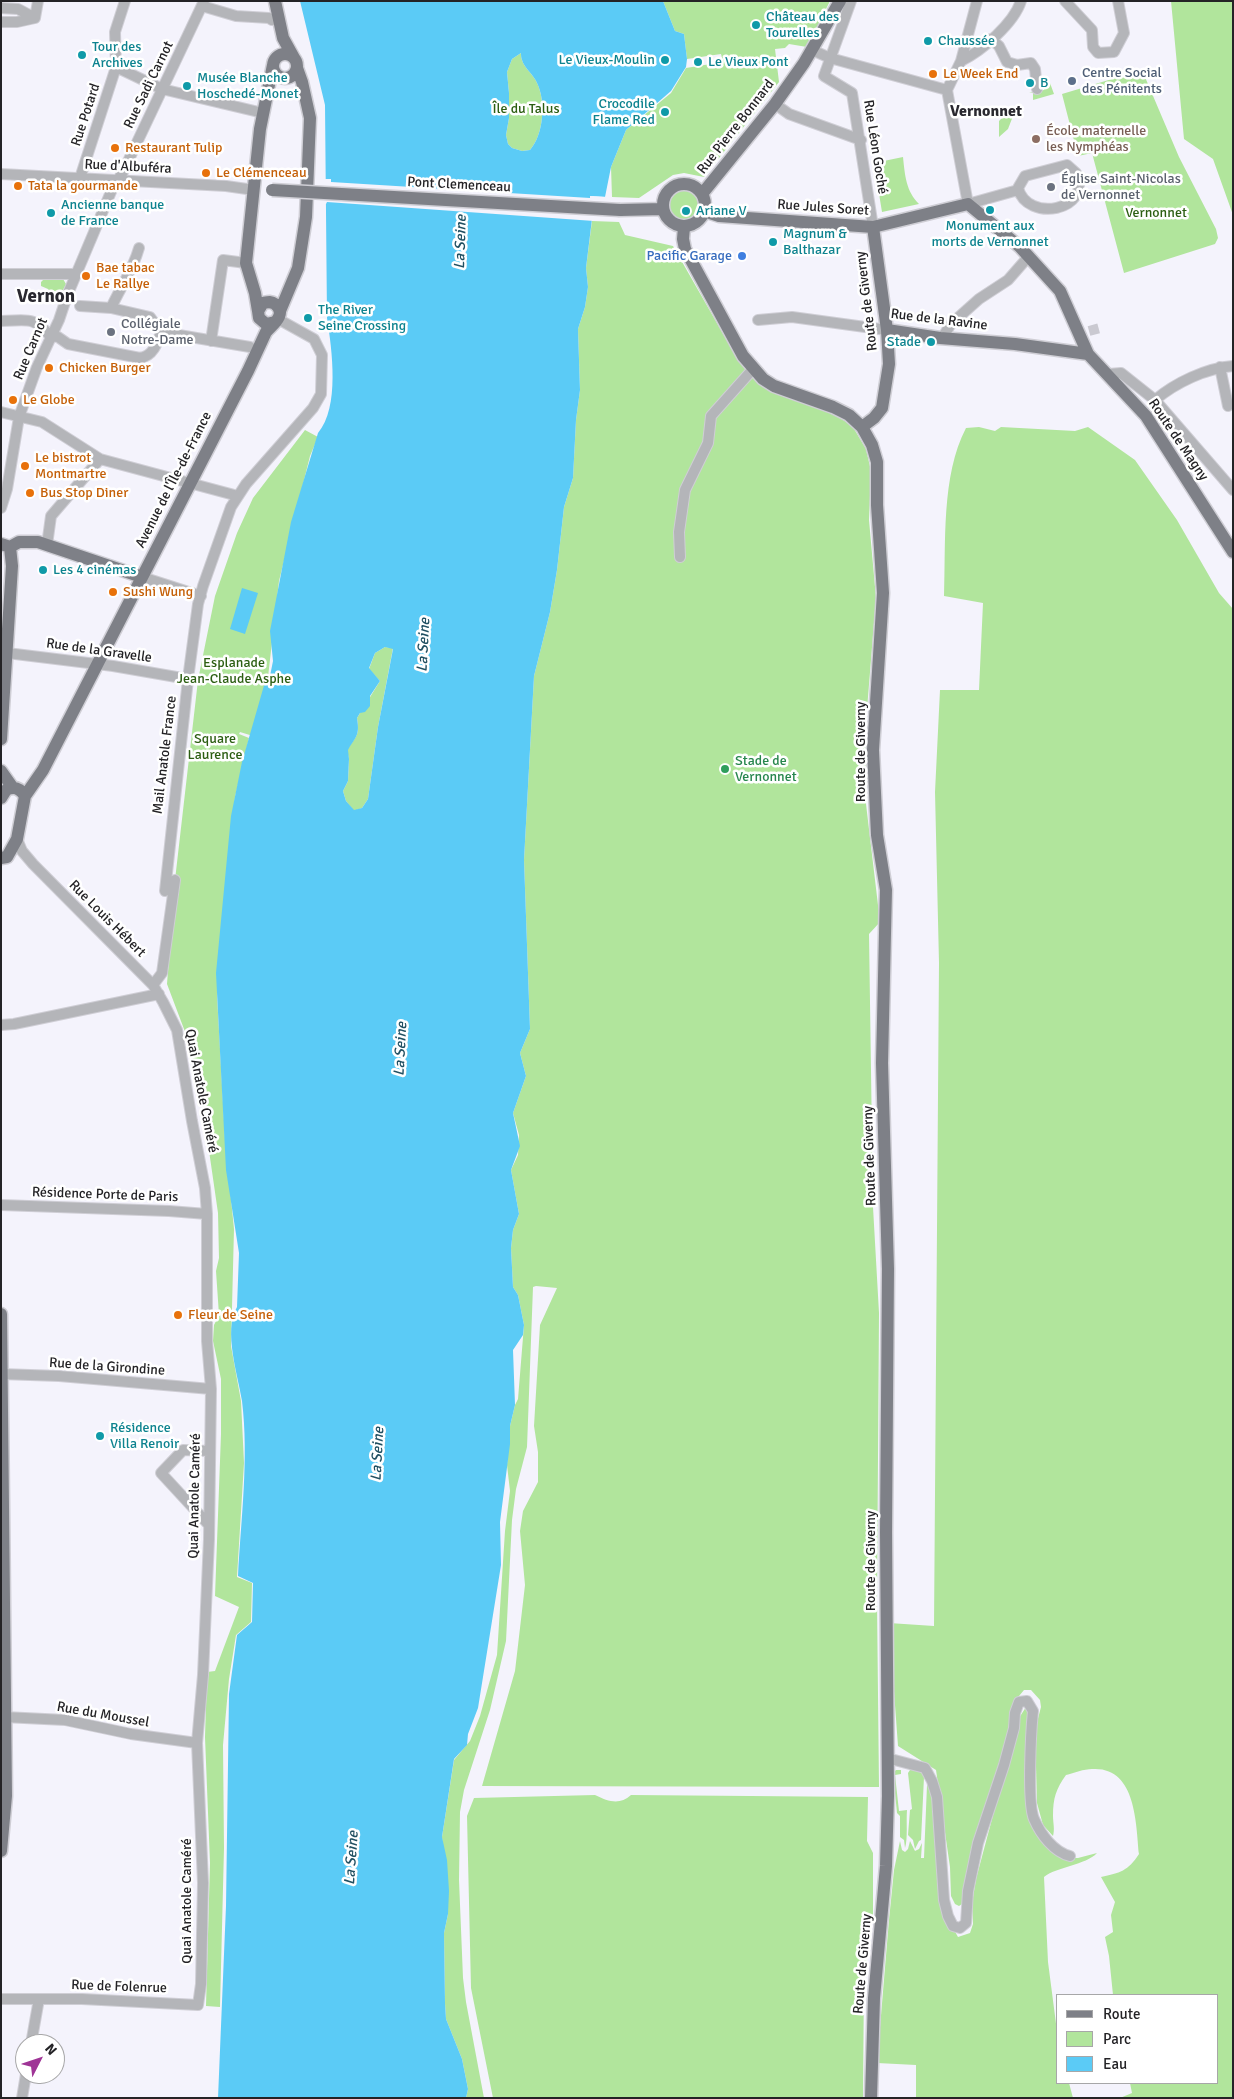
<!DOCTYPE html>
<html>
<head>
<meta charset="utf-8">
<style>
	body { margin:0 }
	#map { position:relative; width:1234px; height:2099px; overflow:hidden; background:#f4f3fc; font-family:Signika,sans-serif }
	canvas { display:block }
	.frame { position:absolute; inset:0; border:2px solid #242326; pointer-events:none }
	.legend { position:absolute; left:1056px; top:1994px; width:162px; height:90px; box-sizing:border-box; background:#fff; border:1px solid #a7a7a8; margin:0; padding:6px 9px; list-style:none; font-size:15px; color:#242326 }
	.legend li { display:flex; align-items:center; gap:10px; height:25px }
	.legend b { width:25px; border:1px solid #a7a7a8 }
	.north { position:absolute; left:15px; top:2034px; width:50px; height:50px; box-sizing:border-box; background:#fff; border:1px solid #a7a7a8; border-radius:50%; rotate:49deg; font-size:14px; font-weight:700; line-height:20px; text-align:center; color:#242326 }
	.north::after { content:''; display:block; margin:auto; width:18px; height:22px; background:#9f3496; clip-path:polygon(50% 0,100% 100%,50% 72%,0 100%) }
</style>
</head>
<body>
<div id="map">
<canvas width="1234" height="2099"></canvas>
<div class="frame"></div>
<ul class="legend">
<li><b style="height:6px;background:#7e8087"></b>Route</li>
<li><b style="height:14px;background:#b1e59c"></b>Parc</li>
<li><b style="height:14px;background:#5bcbf6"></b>Eau</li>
</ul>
<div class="north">N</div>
</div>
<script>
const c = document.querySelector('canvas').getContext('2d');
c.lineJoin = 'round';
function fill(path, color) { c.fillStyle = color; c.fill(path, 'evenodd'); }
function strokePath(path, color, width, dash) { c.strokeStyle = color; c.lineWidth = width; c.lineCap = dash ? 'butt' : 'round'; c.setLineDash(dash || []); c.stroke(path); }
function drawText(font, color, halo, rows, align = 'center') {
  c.font = font + ' Signika,sans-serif'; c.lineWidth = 5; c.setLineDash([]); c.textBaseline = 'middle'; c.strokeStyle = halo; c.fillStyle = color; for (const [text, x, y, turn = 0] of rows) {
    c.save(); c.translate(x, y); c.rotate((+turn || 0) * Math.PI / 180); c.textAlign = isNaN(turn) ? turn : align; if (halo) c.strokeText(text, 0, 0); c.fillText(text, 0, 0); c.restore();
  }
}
fill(new Path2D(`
	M663 1H830L807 47 789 44 785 48 775 49 779 82 704 177 684 173 673 175 639 198 612 197 611 167 626 130 671 93 686 68 723 62 721 54 687 59 684 34 675 31Z
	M1171 1H1233V215L1213 159 1184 139Z
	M521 53C521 55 521 58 522 60 524 68 534 75 537 83 546 101 544 134 530 150L522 151 512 148 508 144 506 135 509 118V93L507 72 512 59Z
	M1142 70 1179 157 1216 229 1218 238 1215 244 1124 273 1092 153 1078 156 1062 94Z
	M1050 83 1054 94 1033 100V93H1029L1044 90V84Z
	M1013 116 1008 129 999 137V121L1003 117Z
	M903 157C905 176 906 191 919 204L882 212 874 163Z
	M667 205a16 16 0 1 1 32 0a16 16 0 1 1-32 0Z
	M592 221 619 222 625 235 673 246 738 360 768 389 832 412 853 427 866 449 871 471 869 520 876 598 865 734 866 804 880 922 869 934 873 1207 879 1313 877 1602 879 1787 482 1786 515 1671 525 1585 520 1531 523 1511 538 1482V1452L534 1426 540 1325 557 1288 536 1286 533 1287 527 1447 516 1489 512 1520 506 1641 490 1710 464 1790 460 1812 459 1880 463 1978 466 2002 484 2098H466L468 2089 462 2059 446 2019 445 2003 444 1933 448 1914 442 1837 454 1760 470 1741 480 1716 497 1655 505 1531 510 1491 507 1465 510 1426 515 1405 518 1399 524 1325 518 1295 513 1287 511 1248 513 1230 519 1214 511 1170 518 1155 519 1135 513 1113 526 1076 520 1053 530 1029 524 860 534 676 550 612 557 570 564 507 573 478 576 420 580 390 578 329 585 307 588 287 586 268Z
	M44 279H63L66 284 61 294H52L48 289 41 286V282Z
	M979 427 995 431 1001 427 1075 431 1088 427 1135 460 1177 520 1219 593 1233 609V2098H1120L1132 2093 1130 2083H1218V1995H1113L1109 1956 1105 1937 1113 1932 1111 1915 1115 1902 1101 1877C1120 1873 1128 1871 1139 1854 1136 1823 1136 1766 1092 1769 1084 1769 1074 1773 1066 1775 1056 1789 1053 1798 1053 1816 1053 1823 1055 1829 1053 1836L1043 1825 1037 1803 1035 1730 1041 1707 1040 1700 1031 1690H1024L1019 1696 1015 1707 965 1902 959 1906 955 1904 951 1896 950 1867 936 1770 898 1746 889 1623 934 1626 939 963 935 792 940 690H979L983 603 944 596C946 543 941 476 966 428Z
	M305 430 318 437 310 456 279 581 268 677 253 736 240 732 239 734 249 738 235 797 217 995 225 1139 234 1229 231 1346 241 1401 244 1463 237 1577 252 1583 251 1622 236 1635 229 1679 223 1745 224 1848 220 2007 206 2006 210 1863 205 1737 207 1672 215 1671 239 1607 215 1596 221 1434V1379L213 1341 214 1325 219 1315 216 1271 219 1258 218 1213 202 1102 187 1037 167 984 175 880 198 680 215 596 237 533 253 498Z
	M385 647 393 648 378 727 368 799 362 808 354 811 346 801 343 791 348 781 349 759 347 750C356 736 360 736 357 718L380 681 369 669 375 653Z
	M1026 1707H1028L1031 1814 1065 1858H1078L1097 1853C1086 1865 1056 1867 1044 1877L1048 1962 1058 2039V2083H1069L1073 2098H916V2065L877 2063 889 1920 894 1870 900 1841 902 1850 905 1852 908 1849 910 1841 915 1851 919 1849 922 1843 921 1858H924L927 1785 930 1781 933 1784 944 1912 958 1937 970 1933 973 1924 972 1903 976 1879 1019 1718Z
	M912 1767 921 1770 924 1777 921 1840 919 1841 915 1849 913 1840 908 1835 910 1810 912 1809 908 1773Z
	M896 1770H901V1774L895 1775 899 1811 907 1810C906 1822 908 1838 905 1848L904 1840 900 1837V1816L897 1813 893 1773Z
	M595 1795C609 1802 620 1805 631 1795L868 1797 867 1841 873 1853V1916L864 1976 863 2098H493L471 1988 467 1816 474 1798Z`), '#b1e59c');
fill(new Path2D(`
	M300 1H663L675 31 684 34 687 59 686 67 671 91 626 130 611 167 605 197 590 196 592 219 586 268 588 287 585 307 578 329 580 390 576 420 573 478 564 507 557 570 550 612 534 676 524 860 530 1029 520 1053 526 1076 513 1113 520 1146 511 1170 519 1214 513 1230 511 1248 513 1287 518 1295 524 1325 523 1335 513 1350 515 1405 510 1426V1444L500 1522 501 1565 478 1708 468 1734 467 1745 454 1759 442 1837 447 1860 449 1891 448 1914 444 1933 445 2003 446 2019 462 2059 468 2089 466 2098H218L226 1906 229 1694 237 1635 252 1622 253 1583 238 1576C241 1518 249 1459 242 1401 238 1375 223 1331 237 1307L239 1253 226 1170 216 973 231 816 242 762 265 682 270 676 273 661 270 631 291 522 318 433C340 407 332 350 327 318L325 105ZM521 53C521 55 521 58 522 60 524 68 534 75 537 83 546 101 544 134 530 150L522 151 512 148 508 144 506 135 509 118V93L507 72 512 59ZM385 647 393 649 378 727 368 799 362 808 354 810 346 801 343 791 348 781 349 759 348 750C356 736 360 736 357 718L360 713 365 712 370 706V696L380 681 369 668 375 653Z
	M242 588 258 593 245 634 230 629Z`), '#5bcbf6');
fill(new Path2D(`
	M324 179H331V182L590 198V196L608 197 605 199H593L594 221 327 202 326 204H324Z`), '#f4f3fc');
strokePath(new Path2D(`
	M1089 331 1100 328`), '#cac9d1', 10, [10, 5]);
const minor = new Path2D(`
	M851 1 824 76 852 93 873 227
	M977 1 961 61 947 90 968 204 1018 190
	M1065 1 1092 30 1093 47 1098 53 1114 52 1124 33 1118 1
	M202 6 236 16 269 18 272 20
	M1 8 18 9 35 18
	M35 18 38 1
	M1 22H17L35 18
	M991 39 999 46 1007 62 1017 65 1031 63 1035 69 1037 89
	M812 50 830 58 947 90
	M961 61C982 51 1014 23 1021 1
	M116 67 162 89 263 113
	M775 104 789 114 861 140
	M1067 165 1076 173C1093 211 1027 223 1018 188L1025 176Z
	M1 174 226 186 254 190
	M80 178 116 67 115 32 125 1
	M1 274H77
	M80 306 111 308 150 317 161 332
	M111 308C120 288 133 270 139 248
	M758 320 792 317 887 330
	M1 321C26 321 33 315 50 336
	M161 332 250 347
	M50 336 58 337 68 344 140 358C153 356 157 344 161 332
	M942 338 951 324 979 299 1008 280 1029 256
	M211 341 223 260 246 263
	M1220 367 1228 406
	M1109 374 1121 373 1155 400 1233 490
	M1155 400C1175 383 1206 368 1233 366
	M1 412 42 422 100 459 238 496
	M1 508 7 489 19 417 37 367 59 320 67 296 113 187 123 172 204 1
	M47 545 51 516 100 459
	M680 557 679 532 685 490 708 443 711 416 753 369
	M142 577 201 596
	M7 653 113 666 188 679
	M153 985 162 973 175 880 165 891 188 679 198 604 203 586 231 507 246 484 313 408 321 394 322 355 314 339 278 319
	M1 1025 14 1024 159 994
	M1 1205 169 1211 207 1214
	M1 1374 59 1376 211 1389
	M209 1451 183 1450 161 1473 209 1525
	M4 1717 65 1720 131 1734 197 1743
	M887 1758 925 1768 932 1781 937 1797 944 1900 948 1916 953 1926 960 1928 966 1923 968 1891 978 1843 1004 1765 1014 1728 1015 1713 1019 1702 1027 1701 1033 1711C1031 1731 1027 1803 1034 1819 1041 1835 1054 1852 1070 1856
	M1 1999H82L198 2005 201 1984 203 1883 197 1743 203 1675 209 1539 211 1389 207 1341V1214L205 1188 192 1121 177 1030 163 1002 153 985 33 864 22 851 17 839
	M31 2044 39 1999
	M22 2098 26 2074`);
const major = new Path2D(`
	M275 1 283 38 294 58
	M273 66a12 12 0 1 1 24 0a12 12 0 1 1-24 0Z
	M663 205a21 21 0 1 1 42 0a21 21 0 1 1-42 0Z
	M702 194 775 104 804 63 840 1
	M620 210 663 209
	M704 211 719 216 873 227 968 204 1020 247 1060 291 1088 354 1146 416 1233 552
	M684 227 683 239 685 249 743 356 763 379 774 386 833 407 849 415 862 427 872 445 877 462V505L883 593 873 750 877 835 886 890 882 1063 888 1269 886 1532 888 1796 886 1866 874 1998 871 2098
	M258 311 255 293 246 263 260 129 273 65
	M280 311 298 268 306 217 310 118 302 82 297 68
	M887 330 940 338 1015 344 1088 354
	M862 427 874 418 882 408 889 364 887 330 873 227
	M1 544 10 547 19 542H38L142 577
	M1 739 12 566 10 547
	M1 771 13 788
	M25 796 43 770 248 371 266 332C272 325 288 314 275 304 271 301 268 302 263 303L258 311 259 318 266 324 275 322
	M1 798 6 790C14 786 20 788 25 796L17 839 7 857 1 858
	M1 1314 6 1796 1 1851`);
strokePath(minor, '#cfced5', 12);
strokePath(major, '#cfced5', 15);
strokePath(minor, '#b4b5b9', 10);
strokePath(major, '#7e8087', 12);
const majorBridge = new Path2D(`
	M272 190 620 210`);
strokePath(majorBridge, '#cfced5', 15, []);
strokePath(majorBridge, '#7e8087', 12);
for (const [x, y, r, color] of [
	[756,25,5,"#0f9aa8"],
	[928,41,5,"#0f9aa8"],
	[82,55,5,"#0f9aa8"],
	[665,60,5,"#0f9aa8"],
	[698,62,5,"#0f9aa8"],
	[933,74,5,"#e8710a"],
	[1072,81,5,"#5c6f8a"],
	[1030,83,5,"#0f9aa8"],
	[187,86,5,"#0f9aa8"],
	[665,112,5,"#0f9aa8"],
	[1036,139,5,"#8d6e63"],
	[115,148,5,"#e8710a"],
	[206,173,5,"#e8710a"],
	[18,186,5,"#e8710a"],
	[1051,187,5,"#6b7280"],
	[990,210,5,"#0f9aa8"],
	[686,211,5,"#0f9aa8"],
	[51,213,5,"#0f9aa8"],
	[773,242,5,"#0f9aa8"],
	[742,256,5,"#3f7fe0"],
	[86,276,5,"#e8710a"],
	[308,318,5,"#0f9aa8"],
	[111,332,5,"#6b7280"],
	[931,342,5,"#0f9aa8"],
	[49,368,5,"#e8710a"],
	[13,400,5,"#e8710a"],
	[25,466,5,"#e8710a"],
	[30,493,5,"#e8710a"],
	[43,570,5,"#0f9aa8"],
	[113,592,5,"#e8710a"],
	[725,769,5,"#2e9e5b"],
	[178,1315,5,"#e8710a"],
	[100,1436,5,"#0f9aa8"]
]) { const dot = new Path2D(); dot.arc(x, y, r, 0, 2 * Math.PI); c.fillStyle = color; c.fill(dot); strokePath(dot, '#fff', 2); }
drawText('14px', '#0d838f', '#fff', [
	["Château des",766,17],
	["Tourelles",766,33],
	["Chaussée",938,41],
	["Tour des",92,47],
	["Archives",92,63],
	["Le Vieux-Moulin",655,60,"right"],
	["Le Vieux Pont",708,62],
	["Musée Blanche",197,78],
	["Hoschedé-Monet",197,94],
	["B",1040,83],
	["Crocodile",655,104,"right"],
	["Flame Red",655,120,"right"],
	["Ancienne banque",61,205],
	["de France",61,221],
	["Ariane V",696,211],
	["Monument aux",990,226,"center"],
	["morts de Vernonnet",990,242,"center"],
	["Magnum &",783,234],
	["Balthazar",783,250],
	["The River",318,310],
	["Seine Crossing",318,326],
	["Stade",921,342,"right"],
	["Les 4 cinémas",53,570],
	["Résidence",110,1428],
	["Villa Renoir",110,1444]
], 'left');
drawText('14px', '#4e5e75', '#fff', [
	["Centre Social",1082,73],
	["des Pénitents",1082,89]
], 'left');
drawText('14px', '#c56008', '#fff', [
	["Le Week End",943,74],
	["Restaurant Tulip",125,148],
	["Le Clémenceau",216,173],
	["Tata la gourmande",28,186],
	["Bae tabac",96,268],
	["Le Rallye",96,284],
	["Chicken Burger",59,368],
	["Le Globe",23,400],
	["Le bistrot",35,458],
	["Montmartre",35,474],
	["Bus Stop Diner",40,493],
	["Sushi Wung",123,592],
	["Fleur de Seine",188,1315]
], 'left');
drawText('14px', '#242326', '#fff', [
	["Rue Sadi Carnot",149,85,-64],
	["Rue Potard",86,115,-72],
	["Rue Pierre Bonnard",736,127,-52],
	["Rue Léon Goché",875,147,81],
	["Rue d'Albuféra",128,167,3],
	["Pont Clemenceau",459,185,3],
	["Rue Jules Soret",823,208,4],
	["Route de Giverny",867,301,-97],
	["Rue de la Ravine",939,320,7],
	["Rue Carnot",31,349,-67],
	["Route de Magny",1178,440,56],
	["Avenue de l'Île-de-France",174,480,-63],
	["Rue de la Gravelle",99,651,8],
	["Route de Giverny",861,752,-90],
	["Mail Anatole France",165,755,-83],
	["Rue Louis Hébert",107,919,45],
	["Quai Anatole Caméré",201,1091,79],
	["Route de Giverny",870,1156,-92],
	["Résidence Porte de Paris",105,1195,2],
	["Rue de la Girondine",107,1367,4],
	["Quai Anatole Caméré",195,1496,-89],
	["Route de Giverny",871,1561,-90],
	["Rue du Moussel",103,1715,10],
	["Quai Anatole Caméré",187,1901,-90],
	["Route de Giverny",863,1964,-85],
	["Rue de Folenrue",119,1987,2]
]);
drawText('14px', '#2c5e12', '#fff', [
	["Île du Talus",526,109],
	["Vernonnet",1156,213],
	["Esplanade",234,663],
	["Jean-Claude Asphe",234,679],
	["Square",215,739],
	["Laurence",215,755]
]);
drawText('14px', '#785e54', '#fff', [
	["École maternelle",1046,131],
	["les Nymphéas",1046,147]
], 'left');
drawText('14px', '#5b616d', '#fff', [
	["Église Saint-Nicolas",1061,179],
	["de Vernonnet",1061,195],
	["Collégiale",121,324],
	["Notre-Dame",121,340]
], 'left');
drawText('14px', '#366cbe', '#fff', [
	["Pacific Garage",732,256]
], 'right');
drawText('14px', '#27864d', '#fff', [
	["Stade de",735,761],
	["Vernonnet",735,777]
], 'left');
drawText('italic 15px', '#215062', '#fff', [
	["La Seine",461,242,-88],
	["La Seine",424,645,-87],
	["La Seine",401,1049,-87],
	["La Seine",378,1454,-87],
	["La Seine",352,1858,-86]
]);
drawText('bold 16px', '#29282f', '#fff', [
	["Vernonnet",986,112]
]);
drawText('bold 19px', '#29282f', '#fff', [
	["Vernon",46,297]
]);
</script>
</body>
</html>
